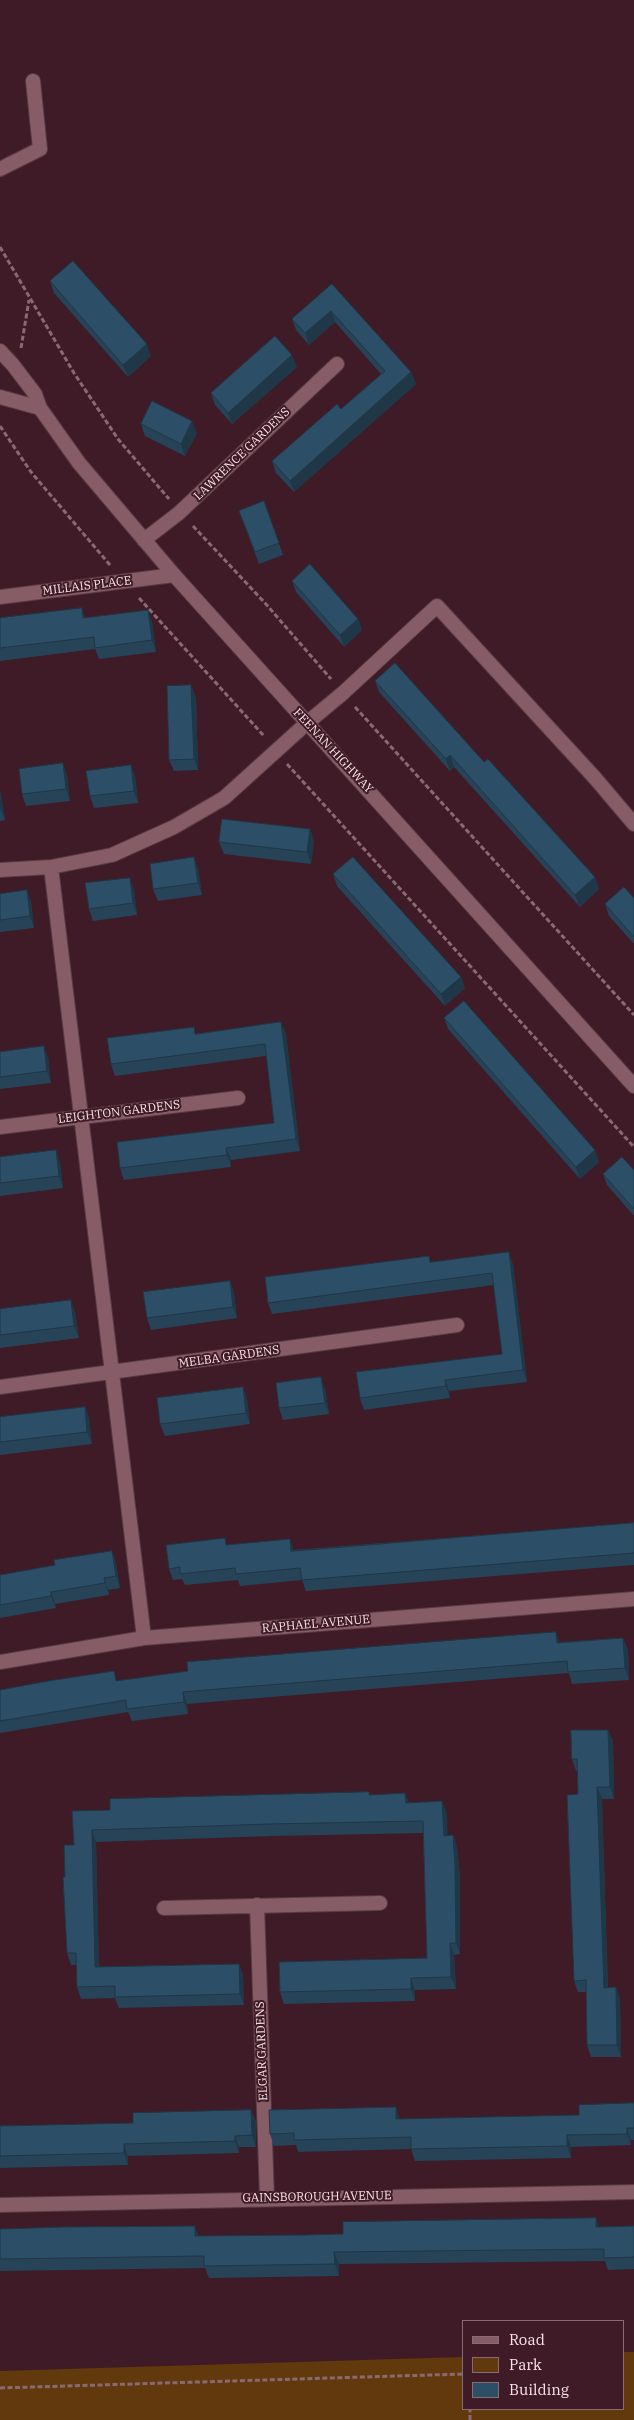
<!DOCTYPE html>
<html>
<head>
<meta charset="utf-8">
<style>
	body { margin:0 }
	#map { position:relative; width:634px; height:2420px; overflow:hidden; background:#3e1b26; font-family:"IBM Plex Serif",serif }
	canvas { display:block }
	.legend { position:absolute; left:462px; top:2320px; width:162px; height:90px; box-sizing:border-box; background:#3e1b26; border:1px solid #8a6b74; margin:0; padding:6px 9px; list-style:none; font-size:15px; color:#fce3e9 }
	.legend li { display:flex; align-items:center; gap:10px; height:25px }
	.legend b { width:25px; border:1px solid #8a6b74 }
</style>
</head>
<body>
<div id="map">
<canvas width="634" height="2420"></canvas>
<ul class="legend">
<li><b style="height:6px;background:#865c67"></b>Road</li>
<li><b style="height:14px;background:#62390c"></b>Park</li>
<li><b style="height:14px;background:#2c4e66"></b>Building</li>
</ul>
</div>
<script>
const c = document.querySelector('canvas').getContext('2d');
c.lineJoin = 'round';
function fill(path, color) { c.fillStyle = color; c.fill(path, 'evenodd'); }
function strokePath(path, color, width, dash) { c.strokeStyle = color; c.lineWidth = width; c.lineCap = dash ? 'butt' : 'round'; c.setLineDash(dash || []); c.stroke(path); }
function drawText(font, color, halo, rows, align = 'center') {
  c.font = font + ' "IBM Plex Serif",serif'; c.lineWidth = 4; c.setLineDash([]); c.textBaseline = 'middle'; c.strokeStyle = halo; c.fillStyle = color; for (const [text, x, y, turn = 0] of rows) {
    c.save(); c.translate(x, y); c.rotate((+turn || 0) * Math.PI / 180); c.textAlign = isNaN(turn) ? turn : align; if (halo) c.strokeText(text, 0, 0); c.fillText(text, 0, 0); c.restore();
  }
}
fill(new Path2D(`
	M623 2352H634V2420H0V2371L463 2357V2409H623Z`), '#62390c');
const service = new Path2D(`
	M0 169 40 149 33 81
	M307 723 343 693 437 606 595 778 634 824`);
const minor = new Path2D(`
	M144 540 179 513 337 364
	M0 597 174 575
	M51 867 144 1638
	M0 870 51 867 112 855 174 827 224 798 307 723
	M0 1127 238 1098
	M0 1387 457 1325
	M0 1662 144 1638 634 1599
	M257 1905 267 2198
	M164 1908 380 1903
	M0 2205 634 2192`);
const tertiary = new Path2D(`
	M0 351 13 365 35 394 40 408 79 463 174 575 634 1086
	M0 397 40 408`);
strokePath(service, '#573a43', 16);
strokePath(minor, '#573a43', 16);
strokePath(tertiary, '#573a43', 16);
strokePath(new Path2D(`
	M0 247 74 373 118 439 169 499
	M21 348 29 300
	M0 426 31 472 110 565
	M193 526 265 603 331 679
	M139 598 264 736
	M355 707 634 1015
	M287 764 634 1147
	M0 2388 463 2374
	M470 2420V2409`), '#896a73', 3, [5, 2.5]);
strokePath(service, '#865c67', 14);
strokePath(minor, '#865c67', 14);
strokePath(tertiary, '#865c67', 14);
fill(new Path2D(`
	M50 281 151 356 128 377 54 293Z
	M332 284 411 372 416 384 294 492 276 473 272 461 341 409 381 374 335 322 309 345 296 330 292 319Z
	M297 367 232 424 215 405 211 393Z
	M141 424 197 433 185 456 145 436Z
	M264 501 283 555 259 564 239 511Z
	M292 581 358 619 362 630 344 647 296 592Z
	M148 610 152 622 156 652 99 659 95 649 0 661V618H86Z
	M375 681 484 762 595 877 599 889 580 907 454 767 450 771 379 692Z
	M196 697 198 770 174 771 169 760Z
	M131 765 135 777 138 803 94 808 90 796Z
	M67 775 70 801 26 806 22 794Z
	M0 790 1 794 5 820 0 821Z
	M310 829 314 841 311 864 224 854 219 842Z
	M194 857 198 869 202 895 158 901 153 889Z
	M333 874 461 977 465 988 445 1006 337 886Z
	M27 890 31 902 34 928 0 932V894Z
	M134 890 137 915 93 921 89 909Z
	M634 898V944L609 916 605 904Z
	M444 1018 595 1150 599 1162 580 1179 448 1029Z
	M281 1022 286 1034 300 1151 231 1160V1167L124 1180 120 1168 274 1123 266 1056 115 1076 111 1064 196 1034Z
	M0 1052 48 1058 51 1083 0 1089Z
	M0 1157 60 1162 63 1188 0 1196Z
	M634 1170V1216L607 1185 603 1174Z
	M431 1262 513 1264 527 1382 449 1391 450 1398 364 1410 360 1398 502 1354 494 1285 272 1314 268 1303Z
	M230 1281 234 1293 237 1318 151 1330 147 1318Z
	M0 1309 75 1312 79 1338 0 1348Z
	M321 1377 325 1389 329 1414 283 1420 279 1408Z
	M243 1387 247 1399 250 1424 165 1436 160 1424Z
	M85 1407 89 1418 92 1444 0 1455V1417Z
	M634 1523V1565L306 1591 302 1580 240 1586 238 1580 185 1585 182 1579 173 1580 169 1569 228 1545 294 1550Z
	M112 1551 116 1563 120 1588 108 1590 109 1595 55 1604 56 1608 0 1618V1575L55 1565Z
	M623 1638 628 1650 629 1680 572 1684 569 1673 222 1701 187 1704 188 1714 132 1721 128 1712 0 1733V1690L118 1681 559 1642Z
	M608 1730 613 1741 614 1799H602L608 1987H616L620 1999 621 2057H591L587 2045 586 1992H578L574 1981 578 1794V1771H576L572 1759Z
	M369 1792 370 1795 409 1802 447 1813V1835H453L457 1847 460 1877V1954L454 1955 456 1989 415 1990V2001L284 2004 280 1992 427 1958 423 1833 273 1836 96 1842 99 1967 239 1964 243 1975 244 2005 119 2008 115 1998 81 1999 77 1987 76 1965H71L67 1953 65 1877 74 1845 110 1810Z
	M634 2103V2140H631V2145L571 2147V2158L415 2161 411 2149 298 2152 296 2145 274 2146 270 2134 400 2119 579 2115Z
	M251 2110 256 2122V2147H239V2153L128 2156V2165L0 2168V2126L133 2123Z
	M596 2218 599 2227 634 2226V2269L608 2270 605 2261 339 2264V2276L209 2278 205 2268 0 2271V2229L198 2236 305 2235 343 2234Z`), '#264358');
fill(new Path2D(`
	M331 311 335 322 309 345 305 333Z
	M147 344 151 356 128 377 123 365Z
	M292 355 297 367 232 424 228 413Z
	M411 372 416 384 294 492 290 481Z
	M192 421 197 433 185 456 181 444Z
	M82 608 86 620 83 618Z
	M148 610 152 622 156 652 152 640Z
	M358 619 362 630 344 647 340 635Z
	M191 685 196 697 198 770 194 759Z
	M450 755 454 767 450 771 446 759Z
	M63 763 67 775 70 801 66 789Z
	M131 765 135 777 138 803 134 791Z
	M0 790 1 794 5 820 0 808Z
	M310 829 314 841 311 864 307 852Z
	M194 857 198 869 202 895 198 883Z
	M595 877 599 889 580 907 575 895Z
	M130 878 134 890 137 915 133 903Z
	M27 890 31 902 34 928 30 916Z
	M461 977 465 988 445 1006 441 994Z
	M281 1022 286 1034 300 1151 296 1139Z
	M44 1046 48 1058 51 1083 47 1071Z
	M226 1148 231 1160V1167L227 1155Z
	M56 1150 60 1162 63 1188 59 1176Z
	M595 1150 599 1162 580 1179 576 1167Z
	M509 1252 513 1264 527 1382 523 1370Z
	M230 1281 234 1293 237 1318 233 1307Z
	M71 1300 75 1312 79 1338 74 1326Z
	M321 1377 325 1389 329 1414 325 1403Z
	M445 1380 449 1391 450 1398 446 1386Z
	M243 1387 247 1399 250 1424 246 1413Z
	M85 1407 89 1418 92 1444 87 1432Z
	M290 1539 294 1551H291Z
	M112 1551 116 1563 120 1588 116 1576Z
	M104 1578 108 1590 109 1595 105 1583Z
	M51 1592 55 1604 56 1608 51 1596Z
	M556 1632 560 1644 557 1643Z
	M623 1638 628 1650 629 1680 625 1668Z
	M183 1692 187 1704 188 1714 184 1702Z
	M608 1730 613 1741 614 1799 610 1787Z
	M597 1787 602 1799 608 1999 604 1988Z
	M405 1793 410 1805 406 1803Z
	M442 1801 447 1813 448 1847 444 1836Z
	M92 1830 96 1842 99 1979 95 1967Z
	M453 1835 457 1847 460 1877V1954L456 1943Z
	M450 1943 454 1955 456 1989 451 1977Z
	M239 1964 243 1975 244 2005 240 1994Z
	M411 1978 415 1990V2001L411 1989Z
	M616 1987 620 1999 621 2057 617 2045Z
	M396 2107 400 2119V2131L396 2119Z
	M251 2110 256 2122V2147L252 2135Z
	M627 2128 631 2140V2145L627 2134Z
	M567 2135 571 2147V2158L567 2146Z
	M235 2136 239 2147V2153L235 2141Z
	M124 2144 128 2156V2165L124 2153Z
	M596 2218 600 2230 596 2227Z
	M195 2226 199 2237 195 2236Z
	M334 2252 339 2264V2276L335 2264Z`), '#1f3747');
const building = new Path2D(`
	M73 261 147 344 123 365 50 281Z
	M332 284 411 372 290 481 272 461 337 404 341 409 385 371 331 311 305 333 292 319Z
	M275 336 292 355 228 413 211 393Z
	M152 401 192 421 181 444 141 424Z
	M264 501 279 543 255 552 239 511Z
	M310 564 358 619 340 635 292 581Z
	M82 608 83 618 148 610 152 640 95 648 94 637 0 648V618Z
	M395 663 484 762 488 759 595 877 575 895 450 755 446 759 375 681Z
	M191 685 194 759 169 760 167 686Z
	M63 763 66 789 22 794 19 769Z
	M131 765 134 791 90 796 86 771Z
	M222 819 310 829 307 852 219 842Z
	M194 857 198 883 153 889 150 864Z
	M353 857 461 977 441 994 333 874Z
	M130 878 133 903 89 909 85 883Z
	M624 887 634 898V937L605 904Z
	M27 890 30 916 0 920V894Z
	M464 1001 595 1150 576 1167 444 1018Z
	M281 1022 296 1139 226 1148 227 1155 120 1168 117 1142 274 1123 265 1044 111 1064 107 1038 194 1027 195 1034Z
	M44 1046 47 1071 0 1077V1052Z
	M56 1150 59 1176 0 1183V1157Z
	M622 1157 634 1170V1209L603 1174Z
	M509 1252 523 1370 445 1380 446 1386 360 1398 356 1372 502 1354 492 1273 268 1303 265 1277 429 1256 430 1262Z
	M230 1281 233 1307 147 1318 143 1292Z
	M71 1300 74 1326 0 1335V1309Z
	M321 1377 325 1403 279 1408 276 1383Z
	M243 1387 246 1413 160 1424 157 1398Z
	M85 1407 87 1432 0 1442V1417Z
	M634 1523V1553L302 1580 300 1568 236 1574 235 1568 180 1574V1567L169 1569 166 1545 225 1538 226 1545 290 1539 291 1551Z
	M112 1551 116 1576 104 1578 105 1583 51 1592V1596L0 1605V1575L55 1565 54 1560Z
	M556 1632 557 1643 623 1638 625 1668 568 1672 567 1661 218 1689 183 1692 184 1702 127 1709 126 1700 0 1721V1690L48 1681 114 1671 116 1681 188 1671 187 1662Z
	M571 1730H608L610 1787H597L604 1988 616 1987 617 2045H587L586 1980 574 1981 567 1795 578 1794 577 1759H572Z
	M369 1792V1795L405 1793 406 1803 442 1801 444 1836 453 1835 455 1866 456 1943H450L451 1977 411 1978V1989L280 1992 279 1962 427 1958 423 1821 269 1824 92 1830 95 1967 239 1964 240 1994 115 1997V1986L77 1987 76 1953H67L63 1877H65L64 1845H74L72 1811 110 1810V1799Z
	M634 2103V2128H627V2134L567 2135V2146L411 2149V2137L294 2140V2133L270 2134 269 2110 396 2107V2119L579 2115V2105Z
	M251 2110 252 2135 235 2136V2141L124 2144V2153L0 2156V2126L133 2123V2113Z
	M596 2218V2227L634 2226V2257L604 2258V2249L334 2252 335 2264 204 2266V2256L0 2259V2229L62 2227 195 2226V2236L305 2235 343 2234V2222Z`);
fill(building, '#2c4e66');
strokePath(building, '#1f3747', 1);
drawText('12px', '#fce3e9', '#3e1b26', [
	["LAWRENCE GARDENS",242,454,-44],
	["MILLAIS PLACE",87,586,-7],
	["FEENAN HIGHWAY",333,751,47],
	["LEIGHTON GARDENS",119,1112,-7],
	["MELBA GARDENS",229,1357,-8],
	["RAPHAEL AVENUE",316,1624,-5],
	["ELGAR GARDENS",262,2051,-92],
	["GAINSBOROUGH AVENUE",317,2197,-1]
]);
</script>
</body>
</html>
